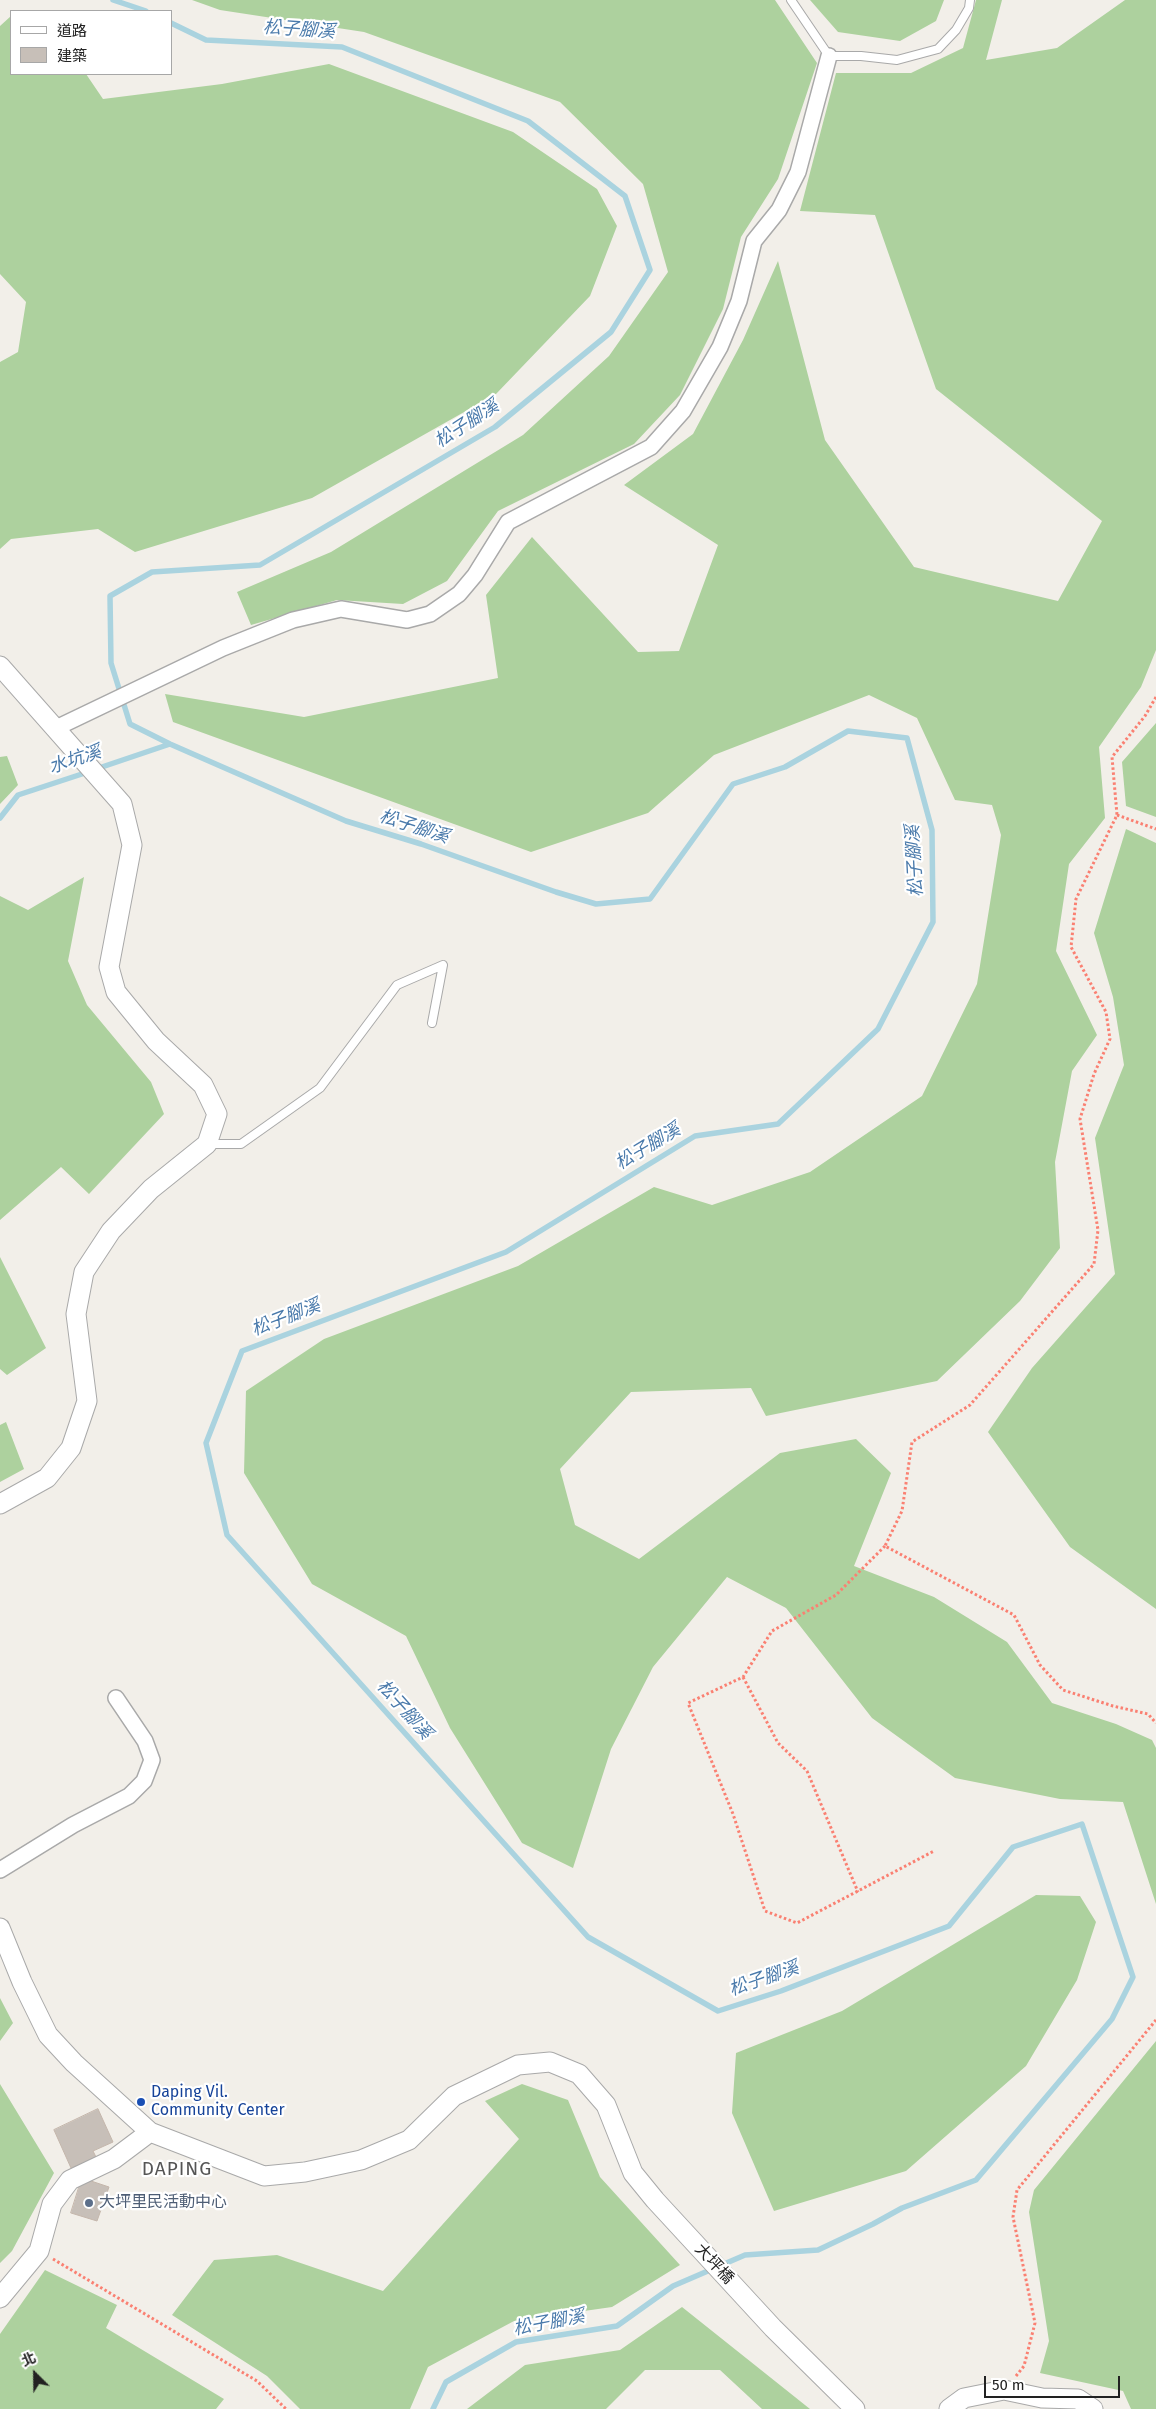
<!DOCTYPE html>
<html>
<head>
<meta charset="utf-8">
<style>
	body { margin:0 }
	#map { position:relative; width:1156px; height:2409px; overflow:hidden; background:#f2efe9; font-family:"Fira Sans","Noto Sans TC",sans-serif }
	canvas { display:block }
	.legend { position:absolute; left:10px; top:10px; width:162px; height:65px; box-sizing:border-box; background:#fff; border:1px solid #a7a7a7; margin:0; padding:6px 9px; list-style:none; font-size:15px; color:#222 }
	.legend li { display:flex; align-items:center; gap:10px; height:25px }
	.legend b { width:25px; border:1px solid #a7a7a7 }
	.north { position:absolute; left:10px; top:2349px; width:50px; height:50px; -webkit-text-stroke:4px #fff; paint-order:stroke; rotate:337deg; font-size:14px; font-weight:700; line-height:20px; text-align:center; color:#222 }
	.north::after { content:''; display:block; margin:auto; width:18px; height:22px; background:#222; clip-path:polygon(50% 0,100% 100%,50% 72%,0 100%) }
	.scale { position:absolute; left:984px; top:2376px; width:136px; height:22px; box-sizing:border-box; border:2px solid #222; border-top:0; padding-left:6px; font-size:15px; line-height:18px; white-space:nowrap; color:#222; -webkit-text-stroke:4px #fff; paint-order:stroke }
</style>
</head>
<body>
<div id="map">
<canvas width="1156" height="2409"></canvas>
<ul class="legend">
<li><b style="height:6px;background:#fff"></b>道路</li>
<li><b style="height:14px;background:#c7bfb8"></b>建築</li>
</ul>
<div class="north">北</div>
<div class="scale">50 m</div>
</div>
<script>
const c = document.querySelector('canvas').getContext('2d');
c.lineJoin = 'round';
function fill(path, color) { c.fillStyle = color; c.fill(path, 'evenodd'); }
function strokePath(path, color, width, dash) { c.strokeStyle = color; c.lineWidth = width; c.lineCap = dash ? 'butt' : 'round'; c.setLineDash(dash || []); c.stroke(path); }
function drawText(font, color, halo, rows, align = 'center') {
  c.font = font + ' "Fira Sans","Noto Sans TC",sans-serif'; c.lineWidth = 4.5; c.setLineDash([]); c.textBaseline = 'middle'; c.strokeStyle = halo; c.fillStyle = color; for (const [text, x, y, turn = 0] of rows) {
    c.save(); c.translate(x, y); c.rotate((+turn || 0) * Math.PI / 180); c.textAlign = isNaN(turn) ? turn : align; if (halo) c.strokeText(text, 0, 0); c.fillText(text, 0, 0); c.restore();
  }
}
fill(new Path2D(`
	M192 0H775L817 63 778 179 741 237 723 309 680 395 634 444 498 511 447 581 403 604 337 600 251 625 237 592 331 552 523 435 609 356 668 272 643 184 560 102 364 32 220 10Z
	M810 0H944L936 21 900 41 838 32Z
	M976 0H1002L986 60 1057 48 1125 0H1156V650L1141 687 1099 747 1105 818 1069 864 1056 951 1097 1035 1072 1071 1055 1162 1060 1248 1020 1301 937 1381 766 1416 751 1388 631 1392 560 1469 575 1525 639 1559 780 1453 856 1439 891 1473 854 1566 934 1597 1007 1642 1052 1703 1116 1724 1152 1740 1156 1748V1904L1123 1802 1060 1799 955 1778 872 1718 786 1608 727 1577 653 1667 611 1749 573 1868 522 1843 450 1728 406 1636 312 1584 244 1473 246 1391 324 1339 518 1266 654 1187 712 1205 810 1172 922 1096 977 984 1001 835 992 805 955 800 917 718 869 695 714 755 648 813 531 852 173 722 165 694 304 717 498 678 486 595 532 537 638 652 679 651 718 545 624 485 693 434 743 340 778 261 825 440 914 567 1058 601 1102 521 936 389 875 215 800 211 836 73H911L963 48Z
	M11 16V74H86L103 99 222 84 329 64 513 132 597 189 617 226 590 296 496 394 312 498 135 552 98 529 11 539 0 549V362L18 352 26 302 0 274V26Z
	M1156 723V817L1126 806 1122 762Z
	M7 756 18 785 0 804V757Z
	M1126 829 1156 843V1609L1070 1547 988 1432 1032 1368 1115 1274 1095 1138 1124 1065 1113 997 1094 933Z
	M84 877 68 961 87 1005 151 1082 164 1114 89 1194 61 1167 0 1220V896L28 910Z
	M0 1257 46 1348 7 1375 0 1369Z
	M6 1422 24 1469 0 1482V1425Z
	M1036 1895 1080 1896 1096 1922 1077 1980 1026 2066 906 2171 774 2211 732 2113 736 2053 842 2011Z
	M0 1998 13 2023 0 2041Z
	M1156 2041V2409H1131L1123 2391 1040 2373 1049 2341 1029 2212 1034 2190Z
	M0 2084 54 2173 12 2251 0 2263Z
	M522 2084 568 2100 600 2177 680 2265 612 2307 514 2321 428 2367 410 2409H300L267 2376 172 2315 214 2260 277 2255 383 2291 519 2139 485 2101Z
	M45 2270 117 2305 106 2328 224 2399 216 2409H0V2334Z
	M682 2307 810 2409H762L720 2370H645L606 2409H467L525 2365 620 2350Z`), '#add19e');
strokePath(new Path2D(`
	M113 0 146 11
	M171 23 206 40 342 47 528 121 625 196 650 270 611 332 495 427 260 565 152 572 110 596 111 663 130 724 170 744 346 821 421 844 556 892 596 904 650 899 733 784 785 767 848 731 907 738 932 830 933 922 878 1029 778 1124 695 1136 506 1252 242 1351 206 1443 227 1535 588 1937 718 2011 781 1991 949 1926 1013 1847 1082 1824 1133 1977 1112 2019 976 2180 902 2208 873 2224 818 2250 745 2255 673 2286 617 2326 516 2342 446 2382 433 2409
	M96 769 170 744
	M0 818 18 795 88 772`), '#aad3df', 5.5);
const building = new Path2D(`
	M98 2109 113 2142 93 2151 96 2157 71 2168 54 2130Z
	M82 2178 109 2187 97 2221 71 2213Z`);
fill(building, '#c7bfb8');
strokePath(building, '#c4b6ab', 1);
const service = new Path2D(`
	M791 0 829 56H861L897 60 938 49 956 30 969 8 970 0
	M209 1144H241L320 1088 397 985 443 965 432 1023`);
const minor = new Path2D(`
	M56 728 223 648 293 620 341 609 407 620 430 614 459 594 475 575 508 522 651 447 683 411 720 347 739 301 754 241 779 210 798 172 829 56
	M0 1870 73 1825 129 1796 144 1781 152 1760 145 1741 116 1698`);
const tertiary = new Path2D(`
	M0 666 122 804 132 845 109 967 116 992 156 1041 203 1085 217 1114 207 1144 151 1189 111 1231 84 1272 76 1314 87 1401 71 1448 47 1478 0 1504
	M0 1928 22 1982 48 2035 74 2063 150 2132 264 2176 305 2172 361 2160 409 2140 454 2096 518 2065 550 2062 579 2074 606 2105 633 2173 655 2200 773 2328 855 2409
	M0 2298 39 2251 52 2204 70 2180 114 2159 150 2132
	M949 2409 964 2398 1004 2390 1042 2398 1078 2399 1093 2409`);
strokePath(service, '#a9a9a9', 10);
strokePath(minor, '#a9a9a9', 18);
strokePath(tertiary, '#a9a9a9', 21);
strokePath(new Path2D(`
	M1156 697 1145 716 1112 757 1117 815 1076 899 1071 947 1106 1012 1110 1039 1094 1074 1080 1119 1098 1230 1094 1264 970 1405 912 1442 902 1511 885 1546 1014 1615 1040 1665 1063 1690 1113 1706 1148 1714 1156 1723
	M1117 815 1156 829
	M885 1546 836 1595 772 1631 743 1677 688 1703 733 1814 765 1911 797 1923 934 1851
	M743 1677 778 1743 807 1771 858 1892
	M53 2259 257 2381 286 2409
	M1016 2376 1024 2366 1035 2323 1013 2217 1017 2190 1156 2020`), '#fa8072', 3, [2.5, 2.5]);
strokePath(service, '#fff', 8);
strokePath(minor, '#fff', 15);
strokePath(tertiary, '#fff', 19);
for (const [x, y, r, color] of [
	[141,2102,5,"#1a4fb4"],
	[89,2203,5,"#5c6f8a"]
]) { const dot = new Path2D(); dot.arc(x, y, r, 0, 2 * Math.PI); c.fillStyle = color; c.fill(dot); strokePath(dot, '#fff', 2); }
drawText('16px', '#164399', '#fff', [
	["Daping Vil.",151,2093],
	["Community Center",151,2111]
], 'left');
drawText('16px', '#4e5e75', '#fff', [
	["大坪里民活動中心",99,2203]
], 'left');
drawText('16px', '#222', '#fff', [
	["大坪橋",714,2264,47]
]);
drawText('italic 18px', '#4a7aab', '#fff', [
	["松子腳溪",299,30,4],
	["松子腳溪",467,424,-33],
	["水坑溪",75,760,-18],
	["松子腳溪",414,827,18],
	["松子腳溪",915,861,-93],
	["松子腳溪",648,1147,-31],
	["松子腳溪",286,1318,-21],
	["松子腳溪",404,1710,48],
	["松子腳溪",764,1979,-19],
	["松子腳溪",549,2323,-11]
]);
c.letterSpacing = '1px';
drawText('19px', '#555', '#fff', [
	["DAPING",177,2170]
]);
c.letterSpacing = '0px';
</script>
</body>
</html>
